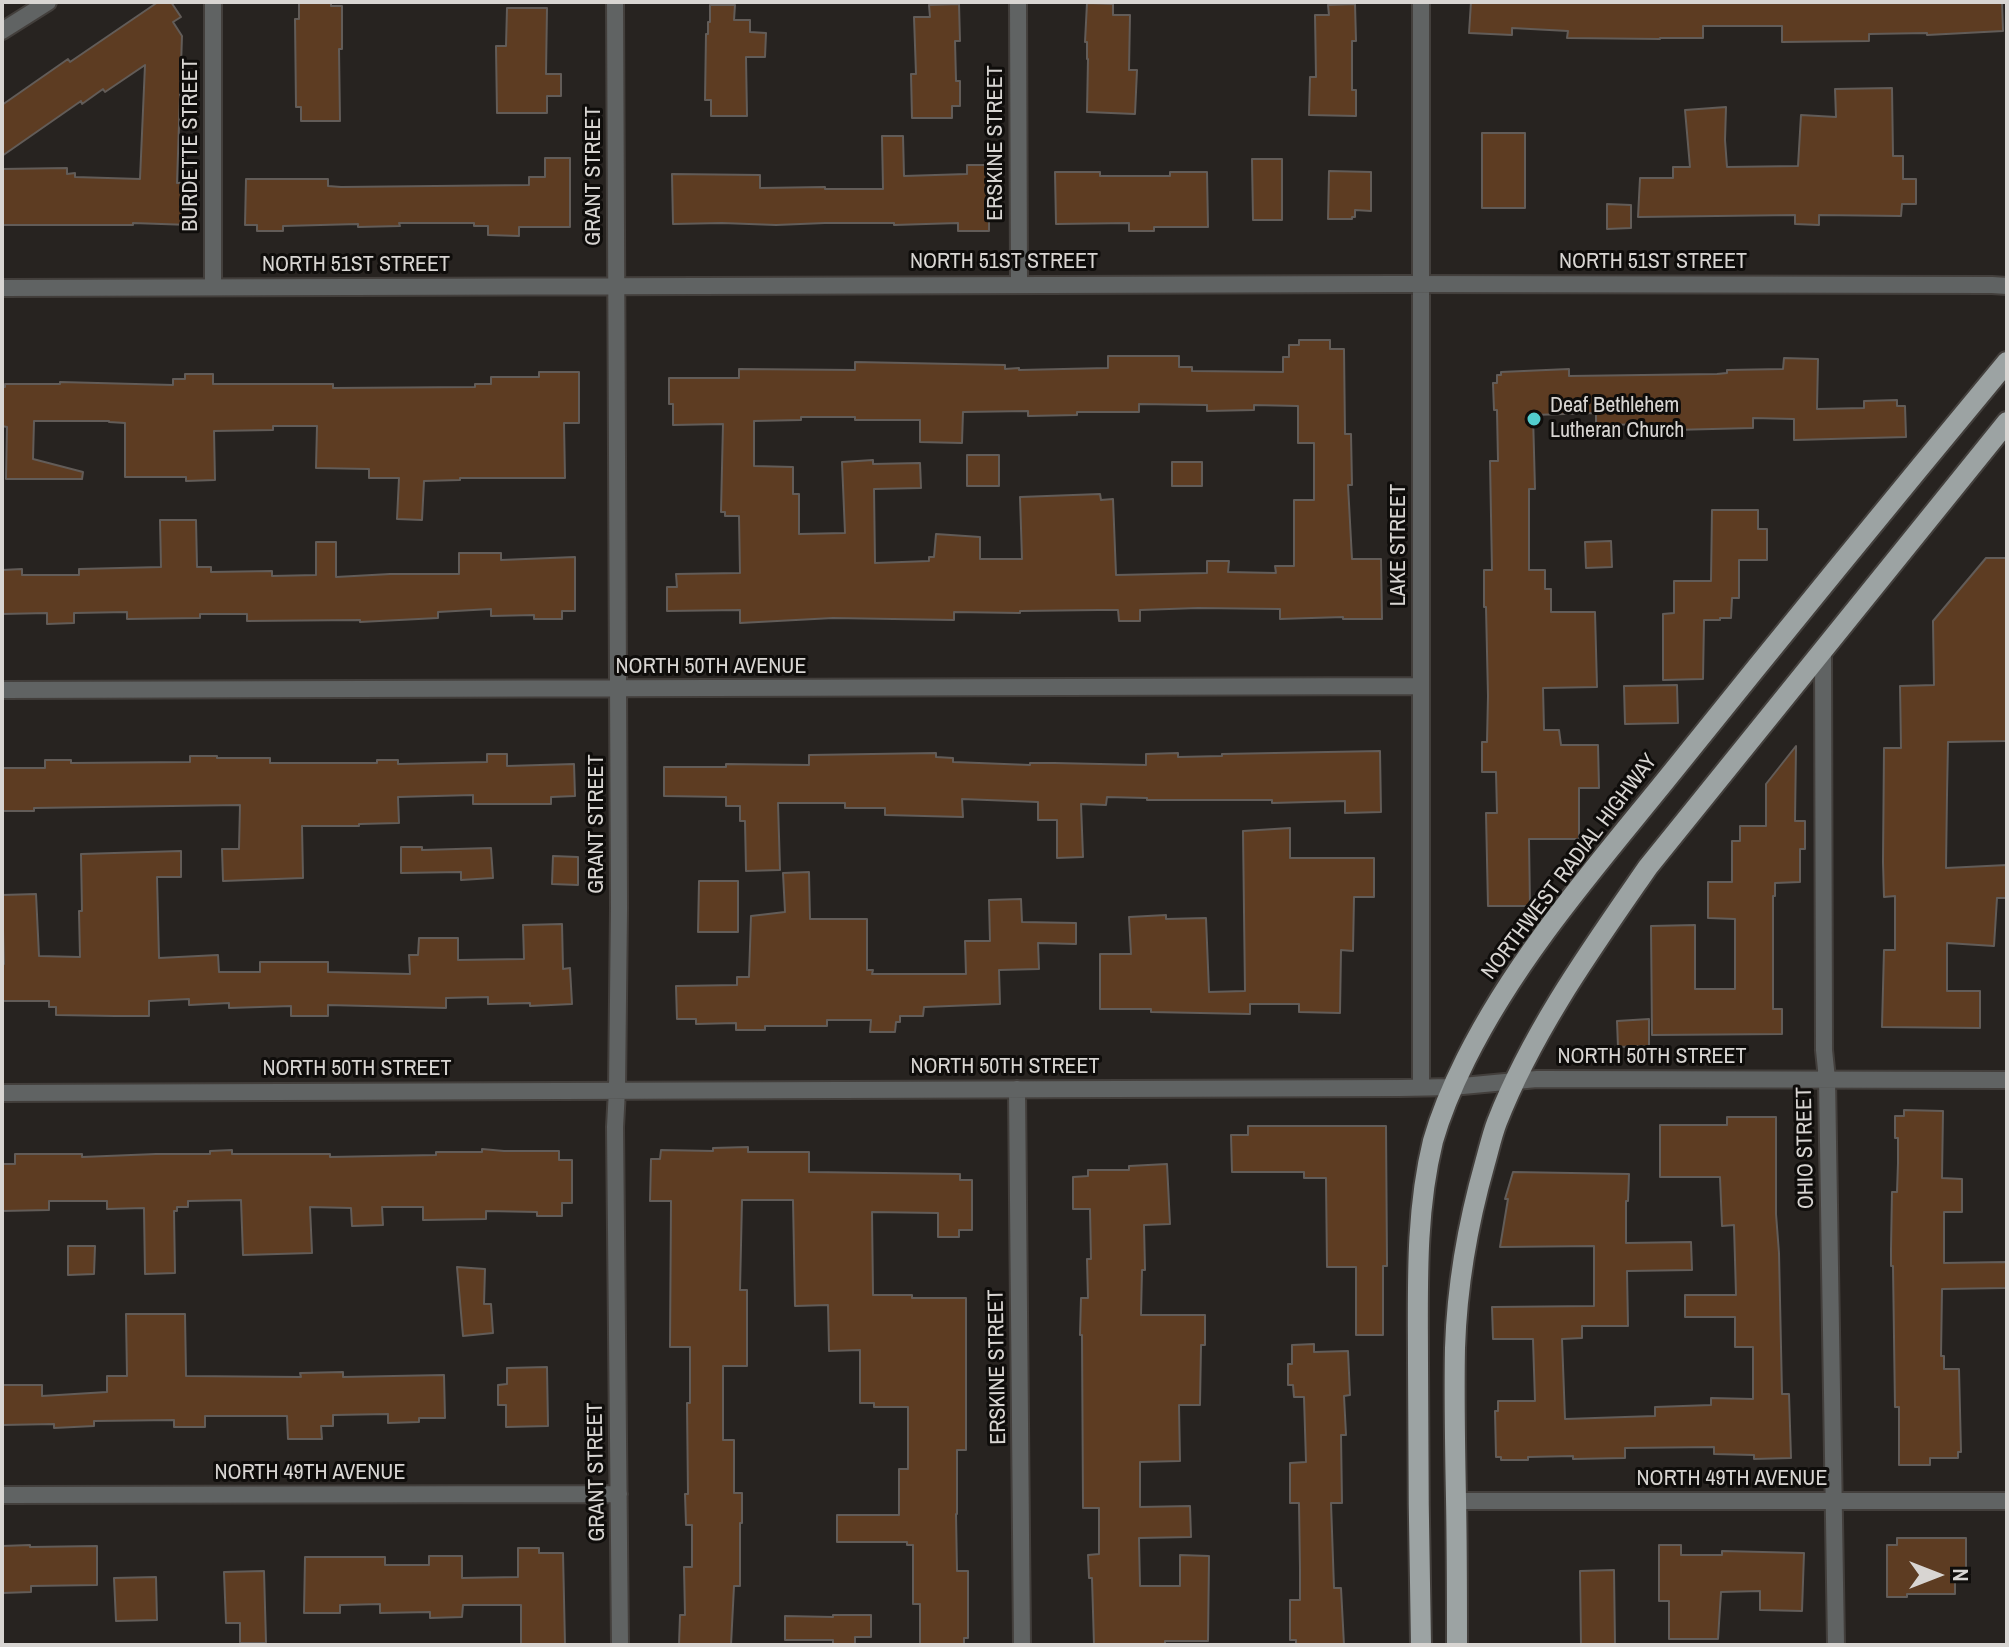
<!DOCTYPE html>
<html>
<head>
<meta charset="utf-8">
<style>
	body { margin:0 }
	#map { position:relative; width:2009px; height:1647px; overflow:hidden; background:#272320; font-family:"Archivo Narrow",sans-serif }
	canvas { display:block }
	.frame { position:absolute; inset:0; border:4px solid #d8d5d2; pointer-events:none }
	.north { position:absolute; left:1897px; top:1535px; width:80px; height:80px; -webkit-text-stroke:6px #0f0d0b; paint-order:stroke; rotate:90deg; font-size:22px; font-weight:700; line-height:32px; text-align:center; color:#d8d5d2 }
	.north::after { content:''; display:block; margin:auto; width:28px; height:36px; background:#d8d5d2; clip-path:polygon(50% 0,100% 100%,50% 72%,0 100%) }
</style>
</head>
<body>
<div id="map">
<canvas width="2009" height="1647"></canvas>
<div class="frame"></div>
<div class="north">N</div>
</div>
<script>
const c = document.querySelector('canvas').getContext('2d');
c.lineJoin = 'round';
function fill(path, color) { c.fillStyle = color; c.fill(path, 'evenodd'); }
function strokePath(path, color, width, dash) { c.strokeStyle = color; c.lineWidth = width; c.lineCap = dash ? 'butt' : 'round'; c.setLineDash(dash || []); c.stroke(path); }
function drawText(font, color, halo, rows, align = 'center') {
  c.font = font + ' "Archivo Narrow",sans-serif'; c.lineWidth = 6; c.setLineDash([]); c.textBaseline = 'middle'; c.strokeStyle = halo; c.fillStyle = color; for (const [text, x, y, turn = 0] of rows) {
    c.save(); c.translate(x, y); c.rotate((+turn || 0) * Math.PI / 180); c.textAlign = isNaN(turn) ? turn : align; if (halo) c.strokeText(text, 0, 0); c.fillText(text, 0, 0); c.restore();
  }
}
const building = new Path2D(`
	M158 2H171L181 17 173 22 182 36 177 183H183L182 199H190V225L133 223V225H2V169L67 168V174L75 173V177L140 179 145 65 105 92 103 89 82 104 81 101 2 156V105L68 59 70 62Z
	M299 2H331V6H342V49H339L340 121H301V107H296L295 19H299Z
	M1471 2H2002L2003 31 1927 35V33L1869 34V41L1782 42V26H1703V38H1660V39L1567 38 1568 31 1512 28V35L1469 33Z
	M1087 3 1113 4V15H1130L1129 70H1137L1135 114 1087 112 1088 59H1087V42H1085Z
	M959 4 960 41H955L956 81H960V106H952V118H912L911 74H916L914 17H930L929 5Z
	M1355 4 1356 41H1352V90H1356V116L1309 115 1310 77H1316L1315 15H1329L1328 5Z
	M710 5H735L734 20H750V32L766 33 765 57H746L747 116H711V100H705L706 34H708V22H710Z
	M507 8H547L546 74H561V96H547V113H497L496 46H506Z
	M1892 88 1893 156H1903V179H1916V204H1902L1901 216 1819 215V225L1795 224V215L1638 217 1640 178H1673V167H1690L1685 110 1726 107 1725 140 1727 167 1798 166 1801 115 1836 117 1835 89Z
	M1482 133H1525V208H1482Z
	M882 136H903L904 176 967 174V165H989V231H958V223L894 225V223H825L776 225 722 223 673 224 672 174 760 175V188L825 187V189H883Z
	M545 158H570V227H519V236L488 235V226H474V223H399L400 226 358 227V224L283 226V231H257V225H245L246 179H328V186L341 187 529 185V177H545Z
	M1252 159H1282V220H1253Z
	M1329 171 1371 172V211L1355 210V217H1352V219H1328Z
	M1055 172H1100V176H1170V172H1207L1208 227H1154V231H1129V223L1056 224Z
	M1607 204 1631 205V228L1607 229Z
	M1299 340H1330V349H1344L1345 434H1351L1352 485H1348L1352 559H1381L1382 619H1343V617L1280 619V609L1198 608 1140 610V621H1119L1118 610H1099L1020 611V613L954 612V620L833 618 740 623V610L667 611V587H677L676 574 740 573 739 516H725V512H721L723 424 673 425V404H669V378H739V369L855 370V362L1005 365V369L1019 368V370L1108 368V356H1179V367H1192V371L1283 372V357H1289V345H1299ZM1139 404 1207 405V411L1254 410V405L1298 406V443H1314V500H1294V566H1275L1276 573 1228 572 1229 561H1207V573L1116 575 1113 499 1101 500 1100 494 1020 497 1022 559H980V537L936 534 934 557H929V561L875 563 874 489 921 488 920 463 873 464V460L842 462 845 533 799 534V494H793V467L754 466V421L801 420V417H855V420H920V442L962 443 963 412 1028 411V416L1077 415V412H1139Z
	M1784 358 1818 359 1817 409 1864 408V401L1897 400V406H1905L1906 437 1794 440V419L1753 418V428L1672 430V424L1596 425V413L1533 415 1535 489H1529V570H1545V589H1551V612H1595L1597 687 1543 688 1544 730H1559L1561 745H1598L1599 788H1579V839H1529L1530 906H1488L1486 813H1497L1496 772H1482V742H1487L1488 696 1486 607H1484V570H1492L1490 461H1498L1497 410H1494L1493 383H1497V375H1501V372L1569 369V376L1717 374 1727 373V370L1783 369Z
	M539 372H579V423H564L565 478H460V480L424 481 422 520 397 519 399 478H369V469L316 468 317 426H273V430L214 431 215 480 186 481V477H125V423L109 422V421H34L33 459 83 472 82 479H6L7 427 2 426V387H5V384H60V382L173 385V379H185V374H213V384H333V388L475 387V384H491V377H539Z
	M967 455H999V486H967Z
	M1172 462H1202V486H1172Z
	M1712 510H1758V529H1767V560H1739V598H1732L1731 618H1720V620H1704L1703 679 1663 680V614L1674 613V581H1711Z
	M160 520H196L197 567H211V572L272 571V576L316 575V542H336V577L390 574H459V553H501V560L575 557V611H562V619H534V615L491 616V609L438 612V618L360 622V620L247 621V614H200V618L127 619V612L74 613V623L47 624V613L2 614V570L22 569V575H79V569L161 567Z
	M1611 541 1612 567 1586 568 1585 542Z
	M1986 558H2007V741L1948 742 1947 794 1946 868 2007 865V898H1997L1994 946 1947 943V991H1980V1028L1882 1027 1884 950H1895V896L1884 897 1883 862 1884 748H1901L1900 686 1934 685 1933 621Z
	M1677 685 1678 723 1625 724 1624 686Z
	M1796 746 1795 821H1805V849H1800V882L1775 883V896H1773V1009H1782V1034L1652 1035 1651 926 1695 925V989H1735V919L1708 918V882H1732V841H1740V826H1766V784Z
	M1380 751 1381 812 1345 813V801L1272 803V800H1147V798L1107 797 1106 805 1081 804 1083 857 1057 858V820H1038V802L962 799 963 817 885 815V808H845V803H778L780 870 746 871 745 821H740V806H726V797L664 796V767H726V764L809 765V755L936 753V757L953 758V762L1030 765V763H1054L1146 765V754L1178 753V757L1222 756V754Z
	M487 754H507V766L574 764 575 796 551 797V804H473V795L398 797 399 823 359 824V826H302L303 878 223 881 222 849H239L240 805 34 808V811H2V768H45V760H71V763L190 762V756H217V758H270V763H377V760H398V764L487 762Z
	M1290 828V858H1374V897H1354L1353 951 1341 950 1340 1013 1299 1012V1004H1250V1014L1151 1012V1009H1100V954H1131L1129 917 1166 915V919L1206 918 1209 992 1245 991 1243 831Z
	M401 847H422V850L491 848 493 878 461 880V872L401 873Z
	M181 851V877H157L159 958 218 955 219 972H260V962H328V972L410 974 409 955H418L419 938H458V960L524 959 523 925 562 924 563 969 570 968 572 1004 530 1006V1003L488 1004V997L446 998V1008L328 1005V1016H291V1006L229 1008V1003L189 1005V999L149 1001V1016H115L56 1015V1007H49V1001H2V965L4 964 2 895 36 894 39 956 80 957 79 911H82L81 854Z
	M553 856 578 857V885L552 884Z
	M809 872 810 919H867V970H873L872 974H966L965 941H990L989 900 1021 899 1022 922 1076 923V944L1038 943 1039 969 999 970 1000 1004 924 1007 923 1016H900V1022H896L895 1032H870L871 1020H827V1026H765V1030H736V1023L696 1024V1019H677L676 986 737 985V977H749L751 916 785 912 783 873Z
	M699 881H738V932H698Z
	M1649 1019V1046L1618 1047 1617 1021Z
	M1904 1110 1943 1111 1942 1178 1962 1179V1212H1944V1263L2006 1262V1288L1942 1289 1941 1356H1944V1369H1959L1961 1452H1958V1458H1930V1465H1899V1407H1895L1893 1266H1891V1249L1892 1192H1897L1898 1163V1138H1895V1116H1904Z
	M1727 1117H1776V1214L1779 1253 1782 1394H1789L1791 1458 1754 1459V1455L1714 1454V1447L1625 1448V1458L1573 1459V1456L1528 1457V1460H1501V1457H1496L1495 1411H1498V1401H1535L1533 1339H1493L1492 1307 1594 1306V1246L1500 1247 1508 1199H1505L1513 1172 1629 1174 1628 1201H1626V1243L1691 1242 1692 1270 1627 1271 1628 1326H1582V1338L1562 1339 1565 1419 1655 1416V1407L1711 1405V1398L1753 1399V1347H1735V1317H1685V1295H1736L1734 1225 1722 1226 1720 1177H1660V1125H1727Z
	M1248 1126H1386L1387 1266H1383V1335H1356V1267H1327L1326 1178H1304V1172H1232L1231 1135H1248Z
	M748 1147V1152H809V1172L960 1174V1180H972V1230H959V1237H938V1213L872 1212 873 1295H912V1298H966V1450H957V1514H956L957 1571H968V1638H964V1645H920V1604H913V1545H907V1542H837V1515H899V1469H908V1407H874V1403H860V1350L829 1351 828 1305 795 1306 793 1200H742L740 1290H747V1366H723V1440H734V1493H742V1523H740V1586H734L731 1645H679L680 1615H685L684 1567H692V1525H686L685 1494H688L687 1403H690V1347H670L671 1201H650L651 1159H660L661 1150 713 1151V1148Z
	M482 1149 504 1151H559V1160H572V1203H562V1216H537V1212L486 1211V1219L423 1220V1207H382L383 1225 352 1226 351 1208 310 1207 312 1253 243 1255 241 1200 188 1201V1207H177V1211H174L175 1273 145 1274 144 1208 107 1209V1201H49V1210L2 1211V1164H15V1154H82V1157L156 1154H210V1151L232 1150V1154H330V1157L436 1155V1152H482Z
	M1167 1164 1170 1224 1144 1225 1145 1270H1142L1141 1315H1205V1345H1201L1200 1405H1179L1180 1461 1140 1462V1507L1190 1506 1191 1537 1139 1538 1140 1586H1180V1555L1209 1556 1208 1641H1165V1645H1094L1092 1578H1089L1088 1555 1099 1554V1508H1083L1082 1335H1080L1081 1298H1088L1087 1259H1091L1090 1209H1073V1177L1088 1176V1170H1129V1166Z
	M68 1246H95L94 1274 68 1275Z
	M457 1267 485 1269 484 1304H491L493 1333 463 1336Z
	M126 1314H185L186 1376 301 1377 300 1373 343 1372V1377L444 1375 445 1418H419V1422L388 1423V1414L333 1415V1426H321L322 1439H288L287 1416H205V1427H174V1420L94 1421V1426L54 1428V1424L2 1425V1385H42V1396L107 1392V1376H127Z
	M1314 1344V1352L1348 1351 1350 1395 1344 1396 1346 1435H1341L1342 1503H1331L1334 1588H1341L1344 1645H1296V1640H1290V1600H1300V1569L1299 1503H1290V1463L1306 1462 1304 1397H1294L1293 1385H1288V1364H1292V1345Z
	M547 1367 548 1426 506 1427V1405H498V1385L507 1384V1368Z
	M1897 1538H1966V1580H1955V1594H1907V1597H1887V1545H1897Z
	M30 1545V1547L97 1546V1585L31 1586V1592L2 1593V1546Z
	M1659 1545H1681V1555H1722V1551L1804 1553 1802 1611 1760 1610V1591L1721 1592 1718 1639H1669V1601H1659Z
	M518 1548H539V1553H563L565 1645H521V1605H463L462 1617 430 1618V1612L380 1613V1604L340 1605V1613H304L305 1557H385V1565H429V1556H462V1578L518 1577Z
	M1614 1570 1615 1645H1581L1580 1571Z
	M264 1571 266 1643H240V1623H226L224 1572Z
	M156 1577 157 1620 116 1621 114 1578Z
	M833 1615H871V1637H855V1644H833V1640H785V1616L833 1617Z`);
fill(building, '#5d3c22');
strokePath(building, '#625c58', 2);
const street = new Path2D(`
	M213 2V287
	M615 2 619 908 617 1090 615 1127 620 1645
	M1018 2 1019 284
	M1421 2V1087
	M2 31 48 2
	M2 288 1395 284 1992 285 2007 286
	M1823 651 1824 1050 1827 1079 1836 1645
	M2 690 1421 686
	M1017 1089 1022 1645
	M2 1093 1400 1088 1452 1087 1537 1079 2007 1080
	M2 1495 619 1494
	M1456 1501H2007`);
const primary = new Path2D(`
	M1421 1645C1419 1551 1418 1457 1418 1363 1418 1289 1415 1214 1433 1141 1441 1113 1453 1085 1466 1059 1519 953 1600 862 1674 770 1784 633 1895 497 2007 362
	M1457 1645C1457 1597 1457 1548 1456 1499 1455 1449 1454 1398 1455 1348 1457 1285 1468 1223 1485 1163 1489 1149 1492 1135 1497 1122 1533 1030 1592 948 1648 867L2007 422`);
strokePath(street, '#433f3c', 20);
strokePath(primary, '#433f3c', 24);
strokePath(street, '#606363', 16);
strokePath(primary, '#9ca3a3', 20);
for (const [x, y, r, color] of [
	[1534,419,8,"#52cdcd"]
]) { const dot = new Path2D(); dot.arc(x, y, r, 0, 2 * Math.PI); c.fillStyle = color; c.fill(dot); strokePath(dot, '#0f0d0b', 3); }
drawText('22px', '#d8d5d2', '#0f0d0b', [
	["ERSKINE STREET",996,143,-90],
	["BURDETTE STREET",191,145,-90],
	["GRANT STREET",594,176,-90],
	["NORTH 51ST STREET",1004,262],
	["NORTH 51ST STREET",1653,262],
	["NORTH 51ST STREET",356,265],
	["LAKE STREET",1399,545,-90],
	["NORTH 50TH AVENUE",711,667],
	["GRANT STREET",597,824,-90],
	["NORTHWEST RADIAL HIGHWAY",1570,867,-53],
	["NORTH 50TH STREET",1652,1057],
	["NORTH 50TH STREET",1005,1067],
	["NORTH 50TH STREET",357,1069],
	["OHIO STREET",1806,1148,-91],
	["ERSKINE STREET",998,1367,-91],
	["GRANT STREET",597,1472,-91],
	["NORTH 49TH AVENUE",310,1473],
	["NORTH 49TH AVENUE",1732,1479]
]);
drawText('22px', '#d8d5d2', '#0f0d0b', [
	["Deaf Bethlehem",1550,406],
	["Lutheran Church",1550,431]
], 'left');
</script>
</body>
</html>
